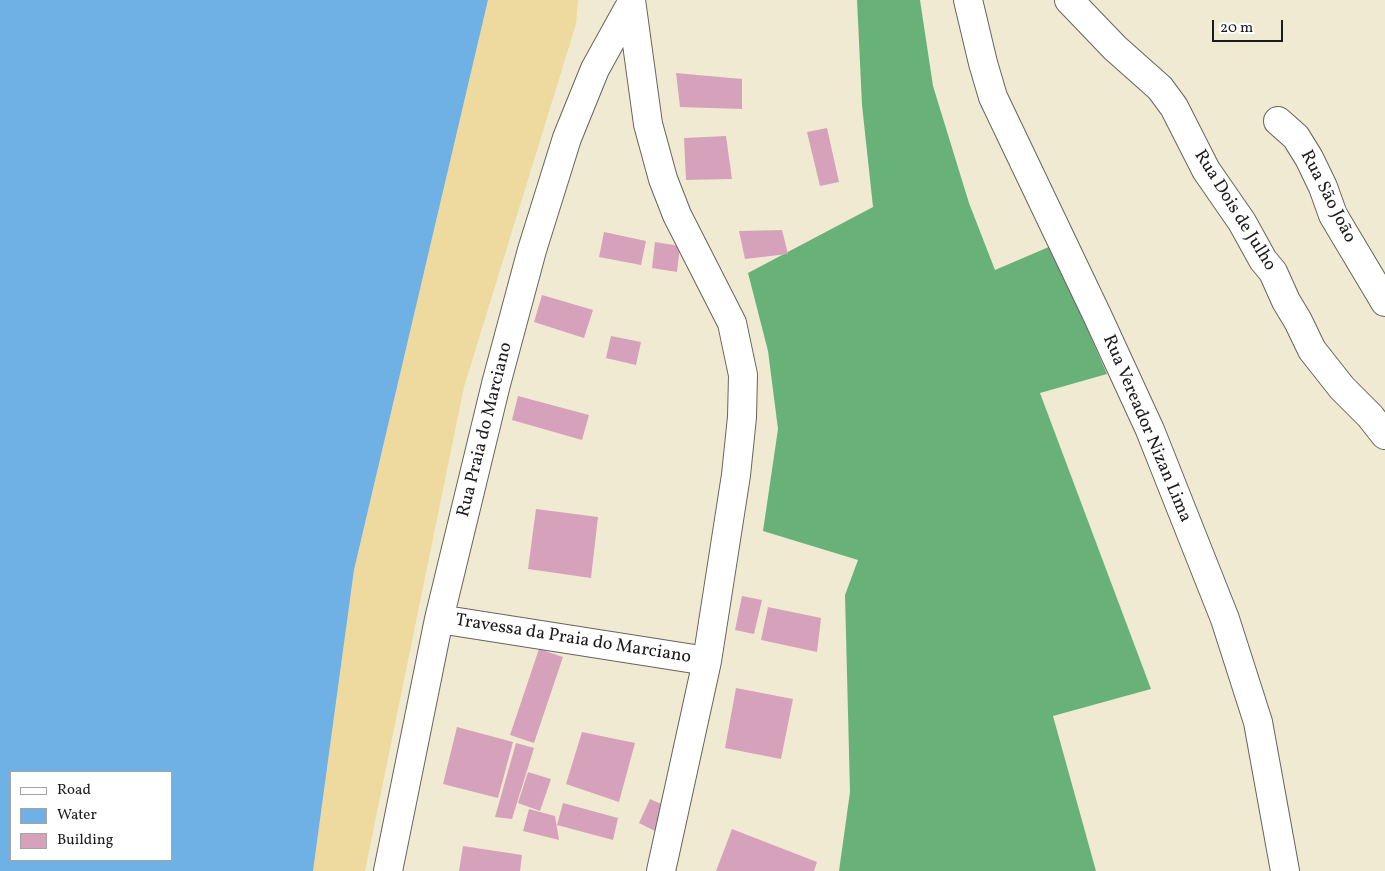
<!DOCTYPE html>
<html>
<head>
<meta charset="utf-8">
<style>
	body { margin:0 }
	#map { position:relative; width:1385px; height:871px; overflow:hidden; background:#f1ead2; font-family:Vollkorn,serif }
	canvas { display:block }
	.legend { position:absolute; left:10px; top:771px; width:162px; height:90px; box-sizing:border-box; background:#fff; border:1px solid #a4a4a4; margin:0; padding:6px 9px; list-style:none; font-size:15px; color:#1c1c1c }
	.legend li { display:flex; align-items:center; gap:10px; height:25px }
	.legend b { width:25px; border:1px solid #a4a4a4 }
	.scale { position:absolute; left:1212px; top:20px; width:71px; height:22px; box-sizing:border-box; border:2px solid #1c1c1c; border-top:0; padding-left:6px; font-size:15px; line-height:18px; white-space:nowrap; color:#1c1c1c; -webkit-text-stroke:4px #fff; paint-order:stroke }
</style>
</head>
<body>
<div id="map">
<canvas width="1385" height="871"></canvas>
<ul class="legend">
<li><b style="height:6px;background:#fff"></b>Road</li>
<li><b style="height:14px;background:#6fb1e4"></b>Water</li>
<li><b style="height:14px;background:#d6a2bb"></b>Building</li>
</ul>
<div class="scale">20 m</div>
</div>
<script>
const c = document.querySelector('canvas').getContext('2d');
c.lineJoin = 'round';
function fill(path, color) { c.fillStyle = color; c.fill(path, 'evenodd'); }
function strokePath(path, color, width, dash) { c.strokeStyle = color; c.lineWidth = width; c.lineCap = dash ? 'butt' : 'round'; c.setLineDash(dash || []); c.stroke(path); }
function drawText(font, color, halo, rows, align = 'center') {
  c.font = font + ' Vollkorn,serif'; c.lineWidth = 5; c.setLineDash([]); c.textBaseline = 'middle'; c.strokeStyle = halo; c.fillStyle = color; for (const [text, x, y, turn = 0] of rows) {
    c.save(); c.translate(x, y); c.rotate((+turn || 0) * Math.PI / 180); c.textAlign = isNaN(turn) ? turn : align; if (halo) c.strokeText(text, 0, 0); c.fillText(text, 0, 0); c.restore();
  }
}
fill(new Path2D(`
	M857 0H920L933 86 969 203 995 270 1051 246 1107 374 1040 393 1151 689 1053 716 1096 871H839L850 792 845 595 858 560 763 531 778 429 768 351 748 273 873 207 862 105Z`), '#68b27a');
fill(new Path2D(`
	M488 0H578L576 24 464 387 365 871H313L354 570Z`), '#eeda9e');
fill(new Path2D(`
	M0 0H488L354 570 313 871H0ZM11 772H171V860H11Z`), '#6fb1e4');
fill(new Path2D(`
	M676 73 742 79V109L680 107Z
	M827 128 839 182 820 186 807 132Z
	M726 136 732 179 686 180 684 138Z
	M782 230 788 254 745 259 739 231Z
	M604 232 646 241 641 265 599 257Z
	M655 242 680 246 677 272 652 268Z
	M542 295 593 310 584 338 534 322Z
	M611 336 641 342 636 365 606 358Z
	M518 396 589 415 582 440 512 420Z
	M536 509 598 517 591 578 528 569Z
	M742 596 762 600 754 634 735 630Z
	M768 607 821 618 817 652 761 640Z
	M539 649 563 657 534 743 510 735Z
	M736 688 793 699 781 759 725 748Z
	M457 727 513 742 498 798 443 784Z
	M582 732 635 743 619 802 566 784Z
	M516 743 534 748 512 819 495 817Z
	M528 772 551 779 540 811 518 803Z
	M650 799 666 806 655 831 639 823Z
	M563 803 618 818 613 840 557 825Z
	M529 809 555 816 559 840 523 831Z
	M732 829 817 862 814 871H716Z
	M463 846 522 855 520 871H459Z`), '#d6a2bb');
const minor = new Path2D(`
	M631 0 648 124 663 179 677 215 732 323 743 375 742 417 736 475 707 661 661 871
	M968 0 983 63 993 97 1097 315 1150 430 1225 619 1258 722 1285 871
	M1069 0 1115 48 1160 88 1174 107 1206 170 1242 222 1263 260 1273 272 1286 301 1298 321 1312 350 1342 388 1370 416 1385 435
	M1278 121 1296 137 1309 158 1323 187 1333 215 1385 302
	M439 619 707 661
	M388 871 439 619 496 384 532 250 567 138 595 69 631 4`);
strokePath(minor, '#67645c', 30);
strokePath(minor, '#fff', 28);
drawText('18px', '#1c1c1c', '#fff', [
	["Rua São João",1327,197,63],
	["Rua Dois de Julho",1234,211,58],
	["Rua Vereador Nizan Lima",1146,429,67],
	["Rua Praia do Marciano",486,430,-76],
	["Travessa da Praia do Marciano",573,640,9]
]);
</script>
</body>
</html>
